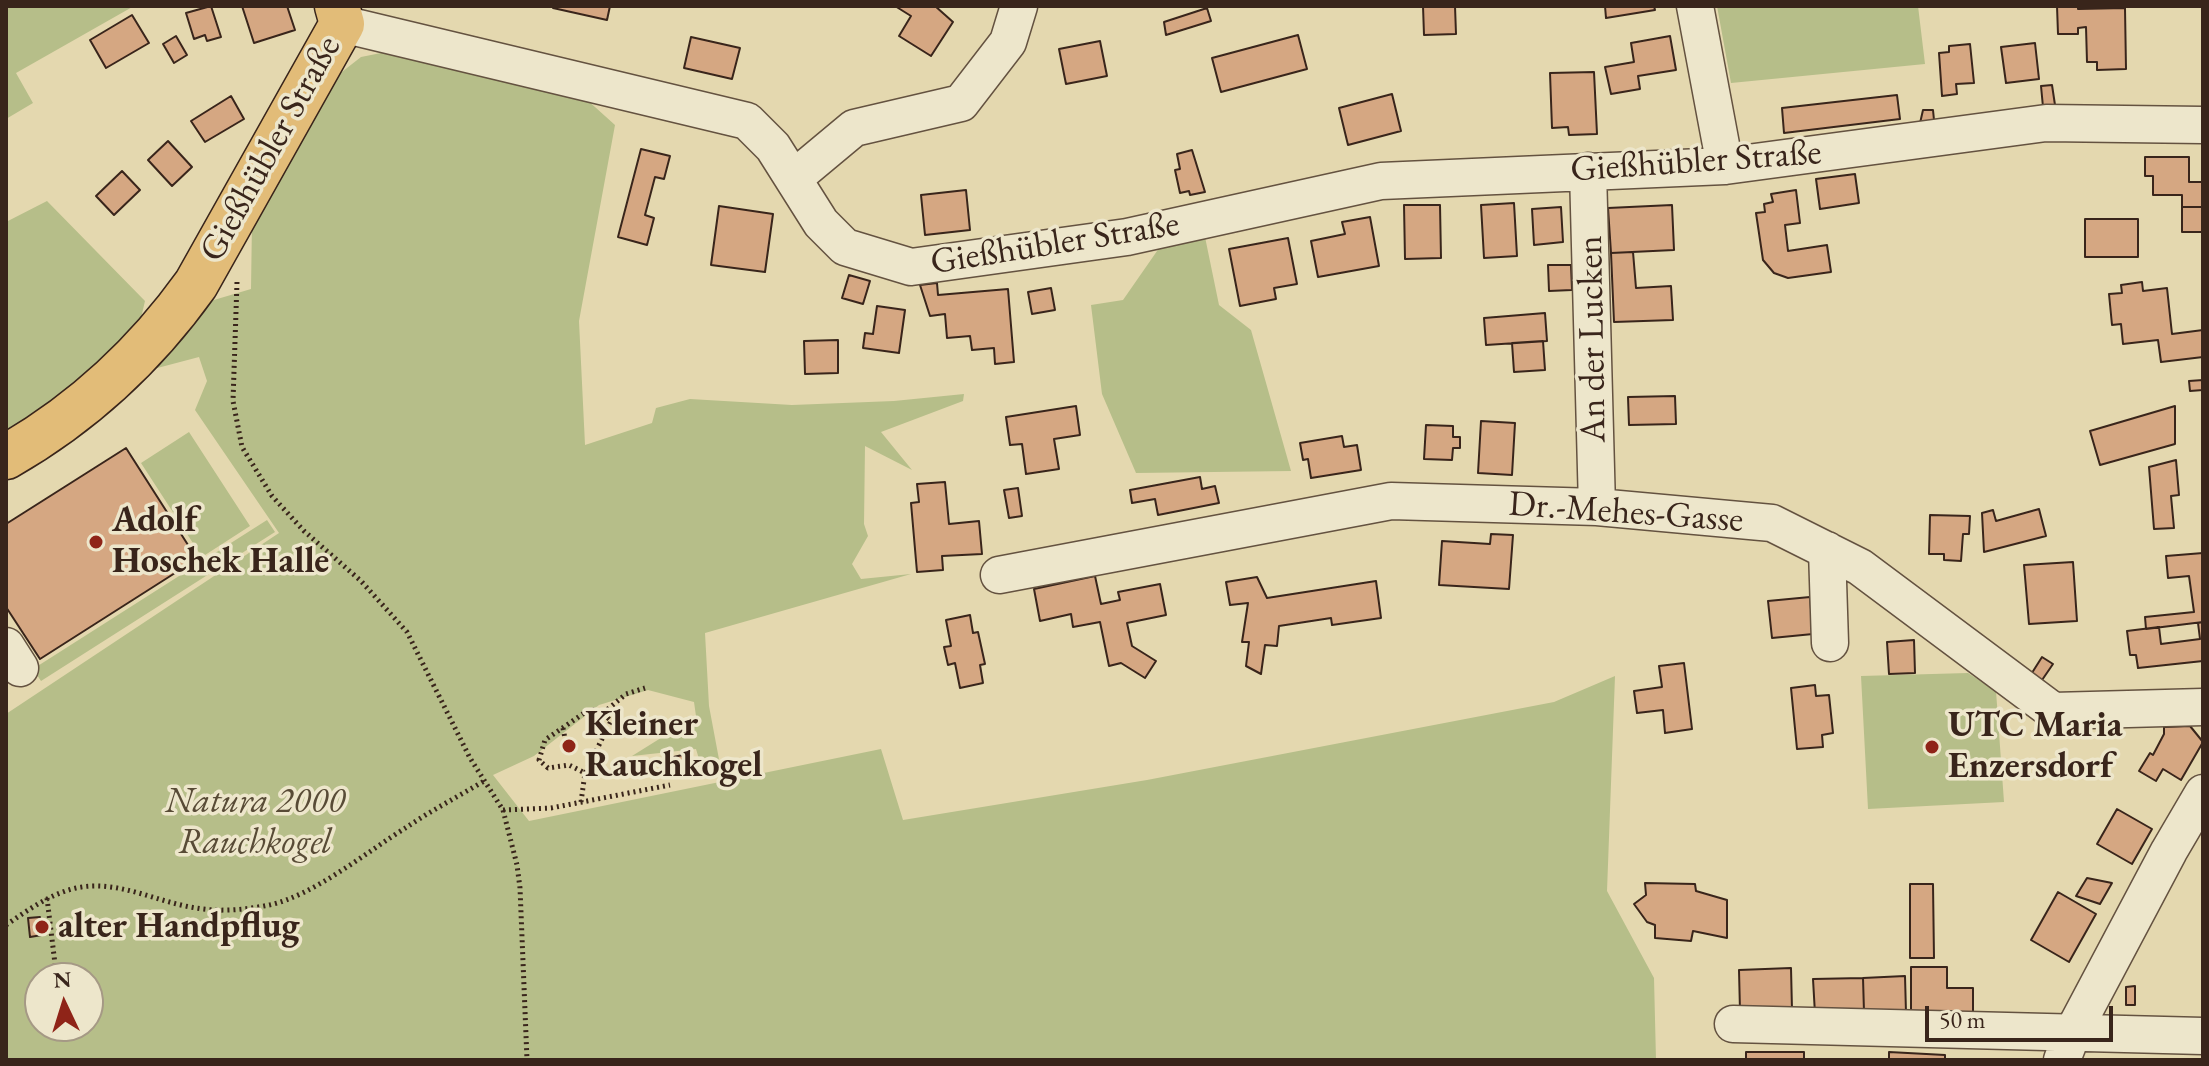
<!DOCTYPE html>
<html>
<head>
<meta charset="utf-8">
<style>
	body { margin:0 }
	#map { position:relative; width:2209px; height:1066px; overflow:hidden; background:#e4d8af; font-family:"EB Garamond",serif }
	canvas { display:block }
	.frame { position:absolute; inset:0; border:8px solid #39251b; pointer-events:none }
	.north { position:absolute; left:24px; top:962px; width:80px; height:80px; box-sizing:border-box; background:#ede6cb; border:2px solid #a59985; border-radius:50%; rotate:356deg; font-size:22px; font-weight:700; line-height:32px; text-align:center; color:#39251b }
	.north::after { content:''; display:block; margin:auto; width:28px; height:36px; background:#8f2418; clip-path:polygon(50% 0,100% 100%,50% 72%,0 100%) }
	.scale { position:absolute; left:1925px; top:1006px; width:188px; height:36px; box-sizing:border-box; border:4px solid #39251b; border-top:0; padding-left:10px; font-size:24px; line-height:28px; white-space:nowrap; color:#39251b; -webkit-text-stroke:6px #ede6cb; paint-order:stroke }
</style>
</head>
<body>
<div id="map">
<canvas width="2209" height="1066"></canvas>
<div class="frame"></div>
<div class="north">N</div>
<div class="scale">50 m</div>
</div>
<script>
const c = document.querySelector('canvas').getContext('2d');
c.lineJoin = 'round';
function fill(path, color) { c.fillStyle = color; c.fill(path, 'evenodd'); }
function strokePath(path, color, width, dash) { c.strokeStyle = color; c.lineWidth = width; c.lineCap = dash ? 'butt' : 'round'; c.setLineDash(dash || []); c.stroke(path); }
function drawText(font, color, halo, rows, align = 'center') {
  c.font = font + ' "EB Garamond",serif'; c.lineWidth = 7; c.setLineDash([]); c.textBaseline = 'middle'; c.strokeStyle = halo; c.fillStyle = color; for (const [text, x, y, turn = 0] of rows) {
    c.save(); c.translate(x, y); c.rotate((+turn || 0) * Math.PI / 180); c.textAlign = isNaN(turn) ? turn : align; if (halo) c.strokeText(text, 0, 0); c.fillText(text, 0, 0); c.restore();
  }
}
fill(new Path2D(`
	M6 6H134L16 73 33 103 6 119Z
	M1717 6H1918L1925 64 1731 83Z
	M386 52 585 98 615 125 579 321 585 445 652 423 656 408 690 399 792 405 894 401 964 394 963 401 881 432 912 470 865 446 864 524 868 536 852 564 861 579 911 574 705 633 709 706 721 770 703 772 696 749 632 756 696 716 694 702 648 690 599 705 534 756 493 775 529 821 881 749 903 820 1147 780 1554 702 1615 676 1607 891 1654 978 1656 1060H6V714L279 533 195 410 207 381 199 357 127 376 197 305 251 289 252 222 338 75 361 57ZM40 978H88V1026H40Z
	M47 201 145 301 141 318 62 407 6 441V222Z
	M1205 237 1219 305 1251 330 1291 471 1136 473 1102 394 1091 305 1123 300 1164 241Z
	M189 432 250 526 202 557 141 463Z
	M267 520 275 532 41 681 33 669Z
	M1968 673 1996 691 2004 802 1868 809 1861 676Z`), '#b6be89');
const building = new Path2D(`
	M211 6 221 37 207 41 205 35 194 39 186 13Z
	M242 6H287L295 30 254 43Z
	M554 6H610L607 20 553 8Z
	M895 6H935L953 22 931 56 899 36 911 16Z
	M1423 6H1455L1456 34 1424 35Z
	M1605 6H1654L1655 10 1606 18Z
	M2057 6H2078V9L2125 8 2126 69 2097 70V62H2087L2086 27 2078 28V34H2058Z
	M1207 8 1211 21 1166 35 1164 22Z
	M132 15 149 43 106 68 90 40Z
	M1298 35 1307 69 1221 92 1212 58Z
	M176 36 187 55 174 63 163 44Z
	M1670 36 1676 70 1638 76 1640 89 1611 94 1605 67 1634 62 1631 43Z
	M691 37 740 48 732 79 684 68Z
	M1100 41 1107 76 1066 84 1059 49Z
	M2035 43 2039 79 2006 83 2001 47Z
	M1970 44 1974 83 1956 84 1957 94 1942 96 1939 53 1949 52V46Z
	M1594 72 1597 134 1569 135 1568 127 1552 128 1550 73Z
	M2052 85 2055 105 2043 107 2041 86Z
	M1392 94 1401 131 1348 145 1339 108Z
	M1897 95 1900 119 1784 133 1782 108Z
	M231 96 244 119 205 142 191 121Z
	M1923 110H1933L1935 130 1918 132Z
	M168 141 192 167 172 186 148 160Z
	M641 149 670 156 664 179 655 177 645 215 654 218 647 245 618 237Z
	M1192 150 1205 192 1190 195 1189 191 1180 193 1175 170 1180 169 1177 154Z
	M2145 157H2189V182H2203V207H2182V195H2153V176H2145Z
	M122 171 140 190 114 215 96 196Z
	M1855 174 1859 203 1820 209 1816 179Z
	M966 190 970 230 925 235 921 195Z
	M1796 190 1800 223 1785 225 1788 251 1827 245 1831 272 1788 278 1774 273 1763 260 1756 213 1765 212 1764 204 1773 202 1771 194Z
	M1514 203 1517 256 1484 258 1481 205Z
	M1404 205H1440L1441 258 1405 259Z
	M1672 205 1674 250 1611 253 1608 208Z
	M719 206 773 214 765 272 711 265Z
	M1561 207 1563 242 1534 245 1532 209Z
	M2182 207H2203V232H2182Z
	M1370 217 1379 266 1318 277 1311 241 1345 234 1342 222Z
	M2085 219H2138V257H2085Z
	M1288 238 1297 284 1274 288 1276 299 1240 306 1229 249Z
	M1633 252 1636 288 1671 286 1673 320 1614 322 1611 253Z
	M1548 265H1571L1572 290 1549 291Z
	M849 275 870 281 863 304 842 298Z
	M2142 282 2143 291 2167 288 2172 334 2203 330V357L2161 362 2158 340 2123 344 2121 324 2112 325 2109 294 2122 293 2121 285Z
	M937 283 938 295 1008 289 1014 362 995 364 994 348 972 350 970 336 947 338 945 314 930 316 920 285Z
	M1051 288 1055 310 1032 314 1028 292Z
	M877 306 905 310 899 353 863 348 865 333 873 334Z
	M1545 313 1547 341 1486 345 1484 318Z
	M838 340V373L805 374 804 341Z
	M1543 341 1545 370 1514 372 1512 343Z
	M2203 380V390L2190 391 2189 381Z
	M1675 396 1676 424 1629 425 1628 397Z
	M1076 406 1080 435 1054 439 1059 469 1026 474 1022 444 1010 445 1006 417Z
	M2175 406V444L2100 465 2090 431Z
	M1481 421 1515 423 1512 475 1478 473Z
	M1426 425 1453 426V437H1460V448H1453L1452 460 1424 459Z
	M1342 436 1344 447 1357 445 1361 470 1311 478 1308 459 1303 460 1300 443Z
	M126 448 197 559 40 659 6 607V524Z
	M2176 460 2179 495 2171 496 2174 528 2154 529 2149 467Z
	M1200 477 1202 489 1215 486 1219 503 1158 515 1155 499 1132 503 1130 490Z
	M945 482 949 524 979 521 982 554 942 556 943 570 917 572 911 503 919 502 917 484Z
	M1018 488 1022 516 1009 518 1004 490Z
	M2039 509 2046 536 1984 552 1982 513 1993 510 1996 521Z
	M1930 515 1970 516 1969 534H1963L1961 561 1944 560V554H1929Z
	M1491 534 1513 535 1509 589 1439 585 1442 541 1490 544Z
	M2203 553V622L2146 629 2145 617 2194 612 2189 576 2168 578 2166 556Z
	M2073 562 2077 621 2029 624 2024 565Z
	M1095 576 1101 604 1120 600 1118 592 1160 584 1166 615 1127 623 1132 646 1156 661 1145 678 1121 663 1109 666 1100 622 1073 627 1071 614 1040 621 1034 589Z
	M1257 577 1267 598 1376 581 1381 618 1332 625 1331 618 1279 626 1277 646 1265 645 1261 674 1246 666 1249 642H1242L1248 603 1230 605 1226 582Z
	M1810 597 1813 634 1772 638 1768 601Z
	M970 615 973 633 978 632 985 664 980 665 983 683 960 688 955 663 948 665 944 647 951 646 946 620Z
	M2203 622V661L2138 668 2136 655H2130L2127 631 2159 627 2161 644 2200 639 2198 623Z
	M1914 640 1915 673 1889 674 1887 642Z
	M2042 657 2053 664 2040 683 2030 676Z
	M1684 663 1692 729 1665 733 1663 710 1637 713 1634 691 1662 687 1659 666Z
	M1815 685 1816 696 1829 695 1833 733 1822 735 1823 747 1797 749 1791 688Z
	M2190 726 2203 742 2181 780 2163 769 2156 781 2139 771 2150 753 2153 755 2164 734V727Z
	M687 754 691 771 664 777 660 760Z
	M2117 809 2152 829 2132 864 2097 844Z
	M2087 878 2112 883 2100 904 2076 896Z
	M1645 883 1695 884 1696 891 1727 900V938L1693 931 1691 941 1655 938V925L1647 922 1634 904 1646 895Z
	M1910 884H1933L1934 958H1910Z
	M2058 892 2096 914 2069 962 2031 940Z
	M40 917 42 935 30 937 28 918Z
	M1911 967H1947V988H1973V1016L1911 1015Z
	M1791 968 1792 1010 1740 1011 1739 970Z
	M1905 976 1906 1013 1864 1012 1863 978Z
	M1863 978 1864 1012 1815 1014 1813 979Z
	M2135 986V1005H2126V987Z
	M1746 1052H1804V1060H1746Z
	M1889 1052 1945 1055V1060H1889Z`);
fill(building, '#d5a782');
strokePath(building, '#39251b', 2);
const minor = new Path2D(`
	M1695 6 1725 166
	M342 24 747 121 773 147 821 223 845 247 911 267 1127 237 1381 181 1725 166 2046 123 2203 125
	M1588 171 1597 507
	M794 178 854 128 961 103 1008 42 1019 6
	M1827 550 1830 643
	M999 575 1391 501 1597 507 1772 523 1860 567 2053 711 2203 707
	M6 646 20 668
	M1733 1024 2203 1036
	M2062 1060 2072 1034 2169 851 2203 793`);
const major = new Path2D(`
	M6 457C81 414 146 354 196 284L342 24 337 6`);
strokePath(minor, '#645240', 39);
strokePath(major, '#39251b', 47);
strokePath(new Path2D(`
	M237 282 233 401 242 447 272 496 304 531 361 581 407 632 470 758 503 810 517 865 520 888 527 1060
	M603 713 626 694 645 688
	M563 728 566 744
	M581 802 585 773 611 721 603 713 590 709 545 740 539 760 548 768 569 765 585 773
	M503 810 551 808 670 785
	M47 898 56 972
	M6 925C28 910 50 894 76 888 117 879 156 902 196 908 219 912 245 910 269 905 313 896 368 851 407 827 432 810 459 796 486 780`), '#39251b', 5, [2, 4]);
strokePath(minor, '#ede6cb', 36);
strokePath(major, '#e2bc78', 44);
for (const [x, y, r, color] of [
	[96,542,8,"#8f2418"],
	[569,746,8,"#8f2418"],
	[1932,747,8,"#8f2418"],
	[42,927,8,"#8f2418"]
]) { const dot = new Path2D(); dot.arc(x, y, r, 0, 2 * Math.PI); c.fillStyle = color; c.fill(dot); strokePath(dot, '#ede6cb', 3); }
drawText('36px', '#39251b', '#ede6cb', [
	["Gießhübler Straße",271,149,-61],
	["Gießhübler Straße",1696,162,-4],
	["Gießhübler Straße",1055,244,-9],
	["An der Lucken",1593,339,-91],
	["Dr.-Mehes-Gasse",1626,513,4]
]);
drawText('bold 36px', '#39251b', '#ede6cb', [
	["Adolf",112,521],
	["Hoschek Halle",112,562],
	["Kleiner",585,725],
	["Rauchkogel",585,766],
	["UTC Maria",1948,726],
	["Enzersdorf",1948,767],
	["alter Handpflug",58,927]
], 'left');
drawText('italic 36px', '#584b36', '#ede6cb', [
	["Natura 2000",255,802],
	["Rauchkogel",255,843]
]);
</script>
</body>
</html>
